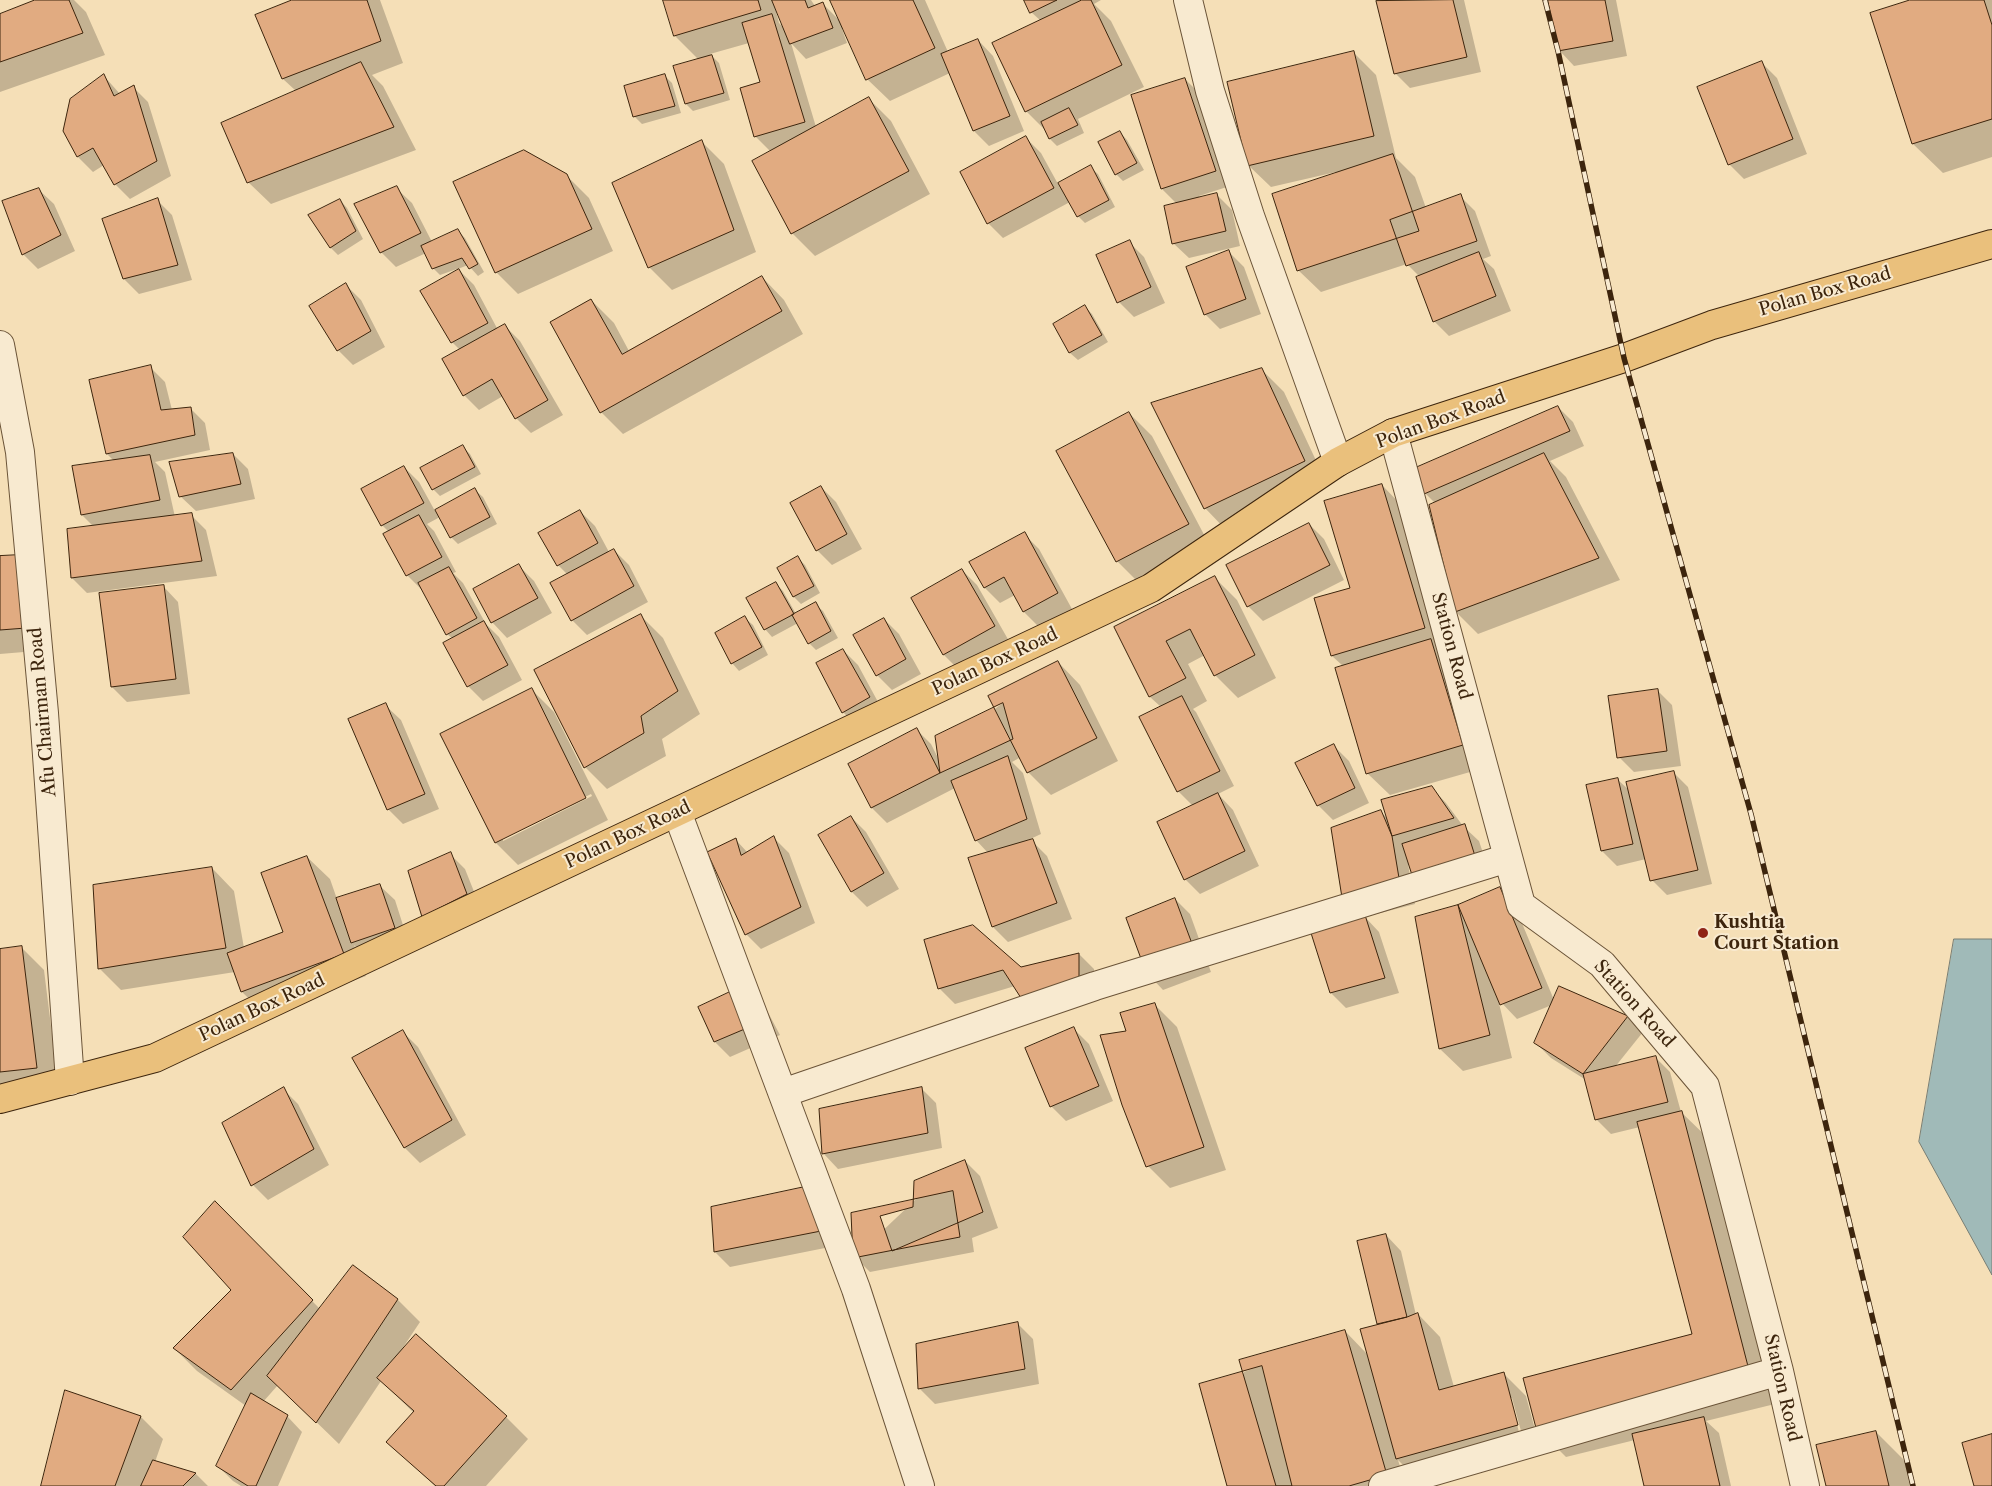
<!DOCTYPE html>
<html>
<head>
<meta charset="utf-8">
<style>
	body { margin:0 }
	canvas { display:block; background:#f5dfb7 }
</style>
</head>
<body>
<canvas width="1992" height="1486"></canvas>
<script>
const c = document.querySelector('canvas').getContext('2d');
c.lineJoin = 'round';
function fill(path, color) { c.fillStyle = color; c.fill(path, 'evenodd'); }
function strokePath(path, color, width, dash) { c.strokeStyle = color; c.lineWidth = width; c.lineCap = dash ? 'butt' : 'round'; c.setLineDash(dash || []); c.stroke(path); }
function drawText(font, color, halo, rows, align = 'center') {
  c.font = font + ' "Libre Caslon Text",serif'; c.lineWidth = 4; c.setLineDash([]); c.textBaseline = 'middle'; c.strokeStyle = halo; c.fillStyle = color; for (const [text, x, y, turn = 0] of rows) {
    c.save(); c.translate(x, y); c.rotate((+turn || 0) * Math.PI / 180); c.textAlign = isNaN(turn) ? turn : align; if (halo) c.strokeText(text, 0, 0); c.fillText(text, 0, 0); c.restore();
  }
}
const water = new Path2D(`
	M1954 939H1992V1275L1919 1142Z`);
fill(water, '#a0bab8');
strokePath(water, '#787e74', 1);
fill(new Path2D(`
	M38 0H74L86 12 105 55 0 92V15Z
	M295 0H380L403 63 372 75 383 86 416 150 271 204 248 182 296 91 283 79 257 16Z
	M664 0H811L815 6 823 4 840 21 831 0H925L948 52 978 40 993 56 1024 131 989 146 974 131 950 73 890 101 867 79 844 28 842 29 847 43 806 59 791 43 816 127 869 99 891 121 930 194 815 256 792 233 753 161 771 152 755 136 761 83 749 43 710 54 719 63 730 100 693 111 686 104 675 67 699 60 675 36ZM775 7H777L786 30 779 23Z
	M1025 0H1101L1094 4 1111 21 1144 87 1078 119 1084 133 1057 146 1050 139 1046 131 1026 111 1041 21 1031 12Z
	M1384 0H1464L1481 72 1410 88 1395 73 1377 2Z
	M1549 0H1616L1627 56 1574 66 1559 50Z
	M1914 0H1992V157L1943 173 1913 144 1871 13Z
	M1354 53 1376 75 1396 158 1415 177 1426 208 1460 196 1475 211 1491 256 1483 259 1494 269 1511 311 1449 336 1434 321 1420 277 1407 264 1321 292 1298 270 1336 172 1271 187 1248 165Z
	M1762 63 1777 78 1807 154 1744 179 1729 164Z
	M104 76 120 94 133 87 148 102 171 176 130 199 115 184 104 165 93 172 78 157Z
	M665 76 672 83 681 113 642 124 635 117 626 87Z
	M1185 79 1200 94 1230 186 1199 196 1200 198 1216 194 1232 210 1240 246 1189 258 1173 243 1177 204 1162 189Z
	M1120 132 1127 140 1144 170 1123 181 1116 174Z
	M1026 138 1041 153 1058 184 1090 167 1098 174 1115 207 1085 223 1078 216 1070 202 1003 238 988 223Z
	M701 141 724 164 756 252 672 290 649 267Z
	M566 175 589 198 613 251 518 294 496 272Z
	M396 188 412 203 432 242 458 231 465 238 484 272 478 276 468 265 458 269 474 285 498 330 505 326 520 341 563 415 531 433 516 418 503 396 479 410 464 395 443 359 460 350 452 342 457 269 440 275 433 268 426 253 396 267 381 252Z
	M38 189 54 204 75 251 38 269 23 254Z
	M157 200 172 215 192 280 139 294 124 279Z
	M340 200 347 208 363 239 338 255 331 248 309 216Z
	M1129 242 1144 257 1165 303 1134 317 1119 302Z
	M1229 252 1244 267 1261 314 1220 329 1205 314Z
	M762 277 784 300 803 334 623 434 601 412 591 300 614 323 629 351Z
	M346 285 361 300 385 347 353 365 338 350Z
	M1085 307 1092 314 1108 342 1078 360 1070 353 1054 325Z
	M150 367 165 382 172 410 190 408 205 423 210 450 155 462 165 472 175 517 191 515 206 530 217 576 87 593 72 578 94 527 82 515 74 467 115 462 107 454Z
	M1261 369 1284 392 1327 484 1227 531 1205 508Z
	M1558 407 1573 422 1584 446 1550 461 1566 477 1620 580 1478 634 1456 612 1430 506 1436 504 1425 493Z
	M1129 413 1152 436 1210 546 1140 584 1117 561 1058 451Z
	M463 447 470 454 481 474 440 496 433 489Z
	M233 454 248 469 255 499 196 511 180 496Z
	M404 467 419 482 435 511 475 490 483 497 497 524 458 544 451 537 440 517 427 524 434 531 456 572 453 573 463 583 486 624 499 637 522 680 483 701 468 686 453 639 447 634 423 590H422L407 575 389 532 382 525Z
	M1382 485 1404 508 1484 768 1390 795 1367 773 1343 666 1332 656Z
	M821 487 836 502 862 549 832 565 817 550Z
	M580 511 595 526 609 552 614 550 629 565 648 602 587 635 572 620 568 575 558 565Z
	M1309 524 1324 539 1344 580 1263 621 1248 606Z
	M1024 534 1039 549 1072 609 1039 627 1024 612 1015 595 1000 603 985 588 971 562Z
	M0 558 48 650 0 654Z
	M798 558 805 565 820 593 801 604 794 597 778 568Z
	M519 566 534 581 552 613 507 638 492 622 475 590Z
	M962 570 977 585 1009 641 959 670 944 655 912 598Z
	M1214 577 1237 600 1276 678 1238 698 1215 675 1205 655 1188 664 1207 701 1193 709 1196 712 1234 786 1218 794 1233 810 1259 866 1200 894 1185 879 1193 806 1178 791 1161 707 1150 697 1115 627Z
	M776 584 783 591 796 614 815 604 823 611 838 638 816 650 809 643 798 623 772 637 765 629Z
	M163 586 178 602 190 694 127 702 112 687Z
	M641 616 663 638 700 714 662 739 666 756 607 789 585 767Z
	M745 618 753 625 768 655 739 671 732 663Z
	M884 619 899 634 921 674 892 690 877 675Z
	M843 650 858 665 884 713 858 727 843 712Z
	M1058 662 1080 685 1118 761 1051 795 1028 772 1021 757 1012 762 1023 773 1041 834 1026 841 1027 842 1032 841 1047 856 1072 919 1008 942 993 927 988 853 976 840 955 788 887 823 872 808 849 765 916 729 931 744 938 758 996 708Z
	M532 690 554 712 608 820 518 865 496 843ZM591 794 592 796 503 841V838Z
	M1657 690 1672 705 1681 766 1634 772 1619 757Z
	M385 705 401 720 439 809 403 824 388 809Z
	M1334 746 1349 761 1369 803 1333 820 1318 805Z
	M1673 772 1688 787 1712 884 1667 895 1652 880 1646 859 1617 866 1602 851 1617 779 1630 791Z
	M1431 787 1446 803 1463 826 1479 841 1489 871 1408 864 1415 904 1365 917 1379 932 1399 993 1346 1008 1331 993 1312 934 1360 918 1381 812 1388 819Z
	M851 817 866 832 899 889 867 907 852 892 819 835Z
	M774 838 789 853 815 923 761 949 746 934 736 840 748 853Z
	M450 854 465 869 481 909 423 916Z
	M307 857 330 879 337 899 379 885 395 900 409 944 367 958 354 945 366 976 265 1014 242 992 235 972 121 990 99 968 212 868 234 891 244 948 285 933Z
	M1499 889 1514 904 1554 1000 1560 987 1628 1017 1643 1032 1615 1067 1655 1057 1670 1072 1681 1112 1711 1141 1779 1403 1706 1421 1719 1433 1731 1486H1646L1635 1440 1566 1457 1537 1428 1694 1335 1640 1127 1611 1134 1596 1119 1586 1080 1551 1058 1536 1043 1552 1005 1517 1019 1498 999 1512 1058 1463 1071 1440 1049 1458 906Z
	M1175 899 1190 914 1211 972 1163 990 1148 974Z
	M925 941 1021 969 1079 954 1094 969V993L1015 986 955 1004 940 989Z
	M22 948 44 970 59 1090 0 1096V950Z
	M762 1001 780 1035 730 1057 715 1042Z
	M1155 1005 1177 1027 1226 1170 1170 1188 1148 1166 1127 1032Z
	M1074 1029 1089 1044 1113 1101 1066 1121 1051 1106Z
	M403 1032 418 1047 466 1135 420 1163 405 1148 354 1059Z
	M921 1088 936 1103 942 1148 838 1169 823 1153Z
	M283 1089 298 1104 329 1165 268 1200 253 1185Z
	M965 1161 980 1176 998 1228 972 1238 974 1252 870 1272 855 1257 915 1200Z
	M828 1201 835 1246 730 1267 715 1252Z
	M215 1203 320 1309 398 1300 420 1322 402 1349 506 1417 528 1439 486 1486H435L388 1442 414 1413 381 1381 339 1444 278 1385 263 1402 287 1416 302 1432 278 1486H241L233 1481 218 1466 246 1406 197 1371 174 1348 232 1290Z
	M1386 1235 1401 1251 1416 1315 1418 1314 1440 1337 1454 1387 1503 1373 1526 1396 1540 1448 1419 1481 1398 1460 1406 1486H1228L1244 1372 1345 1331 1368 1355 1380 1325 1358 1242ZM1510 1398H1512L1521 1431 1519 1432Z
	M1018 1324 1033 1339 1039 1384 935 1404 920 1389 917 1345Z
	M141 1417 163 1439 155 1462 196 1474 208 1486H42Z
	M1876 1432 1905 1461 1911 1486H1828Z`), '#0003');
const building = new Path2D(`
	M35 0H69L83 33 0 62V14Z
	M292 0H367L381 41 282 79 255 15Z
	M663 0H758L761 10 674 36Z
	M772 0H805L808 8 823 2 833 28 790 44Z
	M830 0H913L935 48 866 80Z
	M1024 0H1057L1030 13Z
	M1082 0H1091L1122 65 1025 112 992 43Z
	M1453 0 1467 57 1394 74 1376 1Z
	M1548 0H1605L1613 41 1558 51Z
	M1910 0H1984L1992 25V119L1912 144 1870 13Z
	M772 14 805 122 754 137 740 88 760 82 742 23Z
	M978 39 1010 116 973 131 941 54Z
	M1354 51 1374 136 1247 166 1227 82Z
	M712 55 724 93 685 104 673 66Z
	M1762 61 1793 139 1728 165 1697 87Z
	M361 62 394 127 247 183 221 123Z
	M104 74 114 96 134 85 157 161 114 185 93 148 77 157 63 131 70 99Z
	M665 74 675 106 633 117 624 86Z
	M1185 78 1216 171 1161 189 1131 95Z
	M869 97 909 171 791 234 752 161Z
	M1069 108 1078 125 1049 139 1041 122Z
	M1120 131 1137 163 1115 175 1098 142Z
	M1026 136 1054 188 987 224 960 172Z
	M702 140 734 230 648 268 612 183Z
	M524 150 567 174 592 229 495 273 453 182Z
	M1393 154 1419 231 1297 271 1272 194Z
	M1091 165 1109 200 1077 217 1058 183Z
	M397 186 421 233 380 253 354 204Z
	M39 188 61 235 22 255 2 201Z
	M1217 193 1226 231 1172 244 1164 206Z
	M1461 194 1477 241 1406 266 1390 220Z
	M158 198 178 265 123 279 102 219Z
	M340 199 356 231 330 248 308 215Z
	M458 229 478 264 469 269 462 258 432 269 421 246Z
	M1130 240 1151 287 1117 303 1096 255Z
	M1229 250 1246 299 1204 315 1186 267Z
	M1479 252 1496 296 1433 322 1416 277Z
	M459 269 488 323 451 343 420 291Z
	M762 276 782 311 600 413 550 322 591 299 622 354Z
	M346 283 371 331 337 351 309 306Z
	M1085 305 1102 335 1069 353 1053 324Z
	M505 324 548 400 515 419 492 379 463 396 442 359Z
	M151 365 161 410 191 407 195 435 106 454 89 380Z
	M1262 368 1305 461 1204 509 1151 403Z
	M1558 406 1570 431 1424 494 1413 469Z
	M1129 412 1189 524 1116 562 1056 451Z
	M463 445 475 467 432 490 420 468Z
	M233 453 241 484 179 497 169 462Z
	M1544 453 1599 558 1455 612 1429 505Z
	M150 455 160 500 81 515 72 466Z
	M404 466 424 503 381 526 361 489Z
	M1382 484 1425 628 1331 656 1314 598 1350 588 1324 501Z
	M821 486 847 534 816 551 790 503Z
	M475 488 490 517 450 538 435 510Z
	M580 510 598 543 557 566 538 533Z
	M192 513 202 561 71 578 67 529Z
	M419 515 442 557 406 576 383 534Z
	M1309 523 1330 565 1247 607 1226 565Z
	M1025 532 1058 593 1023 612 1004 577 984 588 969 562Z
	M614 549 634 586 571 621 550 583Z
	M20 555 26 628 0 630V556Z
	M798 556 814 586 793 597 777 568Z
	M519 564 538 598 491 623 473 589Z
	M449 567 477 618 446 635 418 583Z
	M962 569 995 626 943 655 911 598Z
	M1215 576 1255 655 1214 676 1190 629 1166 641 1186 678 1149 697 1114 627Z
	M776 582 794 614 764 630 746 598Z
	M164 585 176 679 111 687 99 593Z
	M816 602 831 631 808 644 792 615Z
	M641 614 678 691 641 716 644 733 584 768 534 670Z
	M745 616 762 647 731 664 715 633Z
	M884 618 906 659 876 676 853 635Z
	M484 621 508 665 467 687 443 643Z
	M1431 639 1463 745 1366 774 1335 668Z
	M843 649 870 697 842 713 816 663Z
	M1058 661 1097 738 1027 773 988 696Z
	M532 688 586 798 495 843 440 734Z
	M1658 689 1667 751 1617 758 1608 696Z
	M1182 696 1220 771 1177 792 1139 717Z
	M386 703 425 794 387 810 348 719Z
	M1003 703 1013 739 940 773 935 736Z
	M917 728 940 773 871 808 848 764Z
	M1334 744 1355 788 1317 806 1295 763Z
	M1008 756 1027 819 975 841 951 781Z
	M1674 771 1698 870 1650 881 1626 782Z
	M1618 778 1633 844 1601 851 1586 785Z
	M1432 786 1454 818 1392 836 1381 800Z
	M1218 793 1245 851 1184 880 1157 822Z
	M1381 810 1392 836 1401 890 1343 904 1331 828Z
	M851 816 884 873 851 892 818 835Z
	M1465 824 1475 856 1412 875 1402 844Z
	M774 836 801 907 745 935 707 852 736 838 741 855Z
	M1033 839 1057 903 992 927 968 858Z
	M451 852 467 894 422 917 408 871Z
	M307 856 344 954 241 992 227 953 283 932 261 873Z
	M212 867 226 948 98 969 93 885Z
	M380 884 395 928 351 943 336 898Z
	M1500 887 1542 988 1500 1005 1458 905Z
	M1175 898 1197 957 1147 975 1126 918Z
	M1458 905 1490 1035 1439 1049 1415 917Z
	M1365 915 1385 978 1330 993 1311 933Z
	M973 925 1021 967 1079 953V979L1021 998 1003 970 938 989 924 940Z
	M22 946 37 1068 0 1072V949Z
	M747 984 766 1020 714 1042 698 1007Z
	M1559 986 1628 1016 1583 1074 1534 1043Z
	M1155 1003 1204 1147 1146 1167 1122 1105 1100 1035 1126 1031 1120 1013Z
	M1074 1027 1099 1086 1050 1107 1025 1048Z
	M403 1030 452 1120 404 1148 352 1058Z
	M1656 1056 1668 1102 1595 1120 1583 1074Z
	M284 1087 314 1149 251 1186 222 1123Z
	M922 1087 928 1133 822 1154 819 1109Z
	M1682 1111 1750 1374 1536 1428 1523 1378 1692 1334 1637 1122Z
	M965 1160 983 1212 892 1251 880 1216 913 1207 914 1181Z
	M814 1185 821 1231 714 1252 711 1207Z
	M953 1191 960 1237 853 1258 851 1213Z
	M215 1201 313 1300 231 1390 173 1348 231 1290 183 1237Z
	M1386 1234 1407 1317 1377 1324 1357 1241Z
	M353 1265 398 1299 316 1423 267 1376Z
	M1418 1313 1439 1390 1504 1372 1518 1425 1396 1459 1360 1329 1407 1317Z
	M1018 1322 1025 1369 918 1389 916 1344Z
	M1345 1330 1387 1475 1349 1486H1276L1239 1360Z
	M416 1334 507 1416 444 1486H436L386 1442 414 1411 377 1378Z
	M1262 1366 1292 1486H1227L1199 1384Z
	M65 1390 141 1416 115 1486H41Z
	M251 1393 288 1415 256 1486H248L216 1466Z
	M1704 1417 1720 1486H1644L1632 1434Z
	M1876 1431 1889 1486H1826L1816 1445Z
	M1992 1434V1486H1974L1962 1443Z
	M153 1460 196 1473 183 1486H141Z`);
fill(building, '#e1ab81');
strokePath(building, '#3d250d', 1);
const minor = new Path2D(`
	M1188 0 1210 91 1250 216 1338 462
	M0 345 20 452 44 713 70 1081
	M1393 433 1521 905 1602 964 1705 1086 1779 1371 1805 1486
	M677 812 856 1289 920 1486
	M783 1093 1095 986 1508 858
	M1383 1486 1779 1371`);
const major = new Path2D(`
	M0 1099 155 1058 1151 588 1338 462 1393 433 1624 358 1712 325 1992 244`);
strokePath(minor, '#6b5438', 30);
strokePath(major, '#3d250d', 30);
strokePath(minor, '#f8ead0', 28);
strokePath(major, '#eac07c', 28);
const rail = new Path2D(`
	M1545 0 1558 51 1624 358 1751 814 1913 1486`);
strokePath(rail, '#3d250d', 5.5);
strokePath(rail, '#f8ead0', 4, [11]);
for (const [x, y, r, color] of [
	[1703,933,6,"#8f2418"]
]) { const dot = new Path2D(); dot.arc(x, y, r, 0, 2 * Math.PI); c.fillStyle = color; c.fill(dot); strokePath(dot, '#f8ead0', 2); }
drawText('18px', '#3d250d', '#f8ead0', [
	["Polan Box Road",1825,292,-16],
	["Polan Box Road",1441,420,-20],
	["Station Road",1451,646,75],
	["Polan Box Road",995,662,-25],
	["Afu Chairman Road",43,712,-95],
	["Polan Box Road",628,835,-25],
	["Station Road",1634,1004,48],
	["Polan Box Road",262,1008,-25],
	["Station Road",1782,1388,77]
]);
drawText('bold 18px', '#3d250d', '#f8ead0', [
	["Kushtia",1714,923],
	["Court Station",1714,944]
], 'left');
</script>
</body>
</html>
